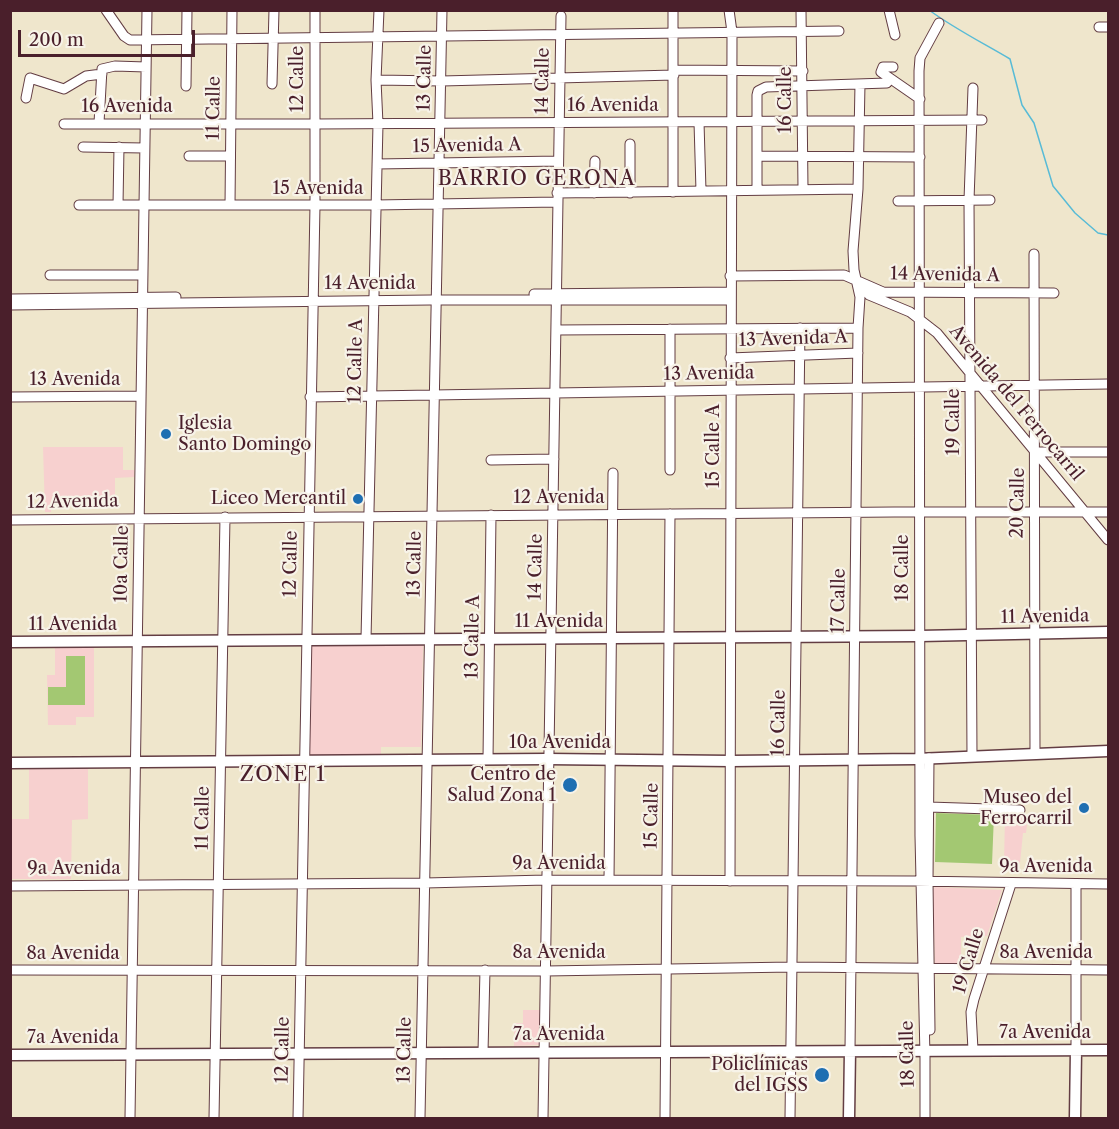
<!DOCTYPE html>
<html>
<head>
<meta charset="utf-8">
<style>
	body { margin:0 }
	#map { position:relative; width:1119px; height:1129px; overflow:hidden; background:#efe6cc; font-family:"Libre Caslon Text",serif }
	canvas { display:block }
	.frame { position:absolute; inset:0; border:12px solid #4a1f2b; pointer-events:none }
	.scale { position:absolute; left:18px; top:30px; width:177px; height:27px; box-sizing:border-box; border:3px solid #4a1f2b; border-top:0; padding-left:8px; font-size:18px; line-height:21px; white-space:nowrap; color:#4a1f2b; -webkit-text-stroke:4px #f7f3e8; paint-order:stroke }
</style>
</head>
<body>
<div id="map">
<canvas width="1119" height="1129"></canvas>
<div class="frame"></div>
<div class="scale">200 m</div>
</div>
<script>
const c = document.querySelector('canvas').getContext('2d');
c.lineJoin = 'round';
function fill(path, color) { c.fillStyle = color; c.fill(path, 'evenodd'); }
function strokePath(path, color, width, dash) { c.strokeStyle = color; c.lineWidth = width; c.lineCap = dash ? 'butt' : 'round'; c.setLineDash(dash || []); c.stroke(path); }
function drawText(font, color, halo, rows, align = 'center') {
  c.font = font + ' "Libre Caslon Text",serif'; c.lineWidth = 4.5; c.setLineDash([]); c.textBaseline = 'middle'; c.strokeStyle = halo; c.fillStyle = color; for (const [text, x, y, turn = 0] of rows) {
    c.save(); c.translate(x, y); c.rotate((+turn || 0) * Math.PI / 180); c.textAlign = isNaN(turn) ? turn : align; if (halo) c.strokeText(text, 0, 0); c.fillText(text, 0, 0); c.restore();
  }
}
fill(new Path2D(`
	M43 447H123V470H134V477L115 478V496H52L51 512H45Z
	M420 643 423 646 421 747H381V755L312 756 309 752 310 647 313 644Z
	M94 645V717H76V725H48L47 675H55V646Z
	M29 767H88V819L72 820 71 879H11L10 819H29Z
	M1005 816H1028L1026 833H1023L1020 863 1004 862Z
	M935 887 1002 890 987 936 961 937V965H935L933 889Z
	M523 1010H540V1043L538 1045 514 1046V1023H523Z`), '#f7d0cf');
fill(new Path2D(`
	M66 656H85V705H48V687H66Z
	M936 813 994 815 992 864 935 862Z`), '#a3c872');
strokePath(new Path2D(`
	M929 10C955 29 983 43 1010 59L1022 105 1034 123 1053 186 1075 213 1098 233 1108 235`), '#58bbd6', 1.5);
const minor = new Path2D(`
	M106 10 124 36 130 40 839 31
	M729 10 732 32 730 881
	M801 10 803 189
	M889 10 895 35
	M1099 27H1108
	M893 67H883L881 72 920 99
	M674 70 803 71
	M376 80 442 81 674 75
	M272 84 274 10
	M186 86 187 10
	M26 98 30 78 64 89 86 76 102 74
	M699 122 701 191
	M99 123 102 69 115 66 146 67
	M64 124H315L982 120
	M630 144V193
	M83 147 144 148
	M189 156H230
	M758 156 920 157
	M377 164 558 161
	M757 190V95L758 91 766 87 887 83
	M673 192V10
	M557 193 858 189
	M594 193 595 161
	M898 201 990 200
	M79 205H375L557 202
	M118 205 119 147
	M230 205 232 10
	M1034 254 1035 753
	M50 275H142
	M730 276 844 275 883 292 1054 293
	M859 284 869 295 910 312 937 333 1108 540
	M534 294 730 292
	M10 299 176 297
	M10 305 430 300H730
	M557 330 858 328
	M730 358 858 353
	M10 397 140 396
	M310 397 1108 384
	M1035 452H1108
	M491 460 554 459
	M670 470V329
	M10 520 894 512H1108
	M366 639 378 124 376 80 379 10
	M972 756 969 200 973 88
	M929 758 928 881 930 1030
	M488 759 491 515
	M929 807 1020 810
	M609 880 613 473
	M10 886 425 883 546 880 915 881 1108 884
	M10 970 546 971 792 967 1108 970
	M850 1050 858 328 860 297 854 270 853 251 858 189 860 84
	M973 1050 971 1012 974 999 1011 884
	M1076 1050V884
	M483 1052 485 970
	M130 1118 147 10
	M214 1118 225 517
	M298 1118 315 205V10
	M420 1118 442 10
	M543 1118 561 16
	M665 1118 670 514
	M790 1118 800 328
	M925 1118V1057L920 836 919 71 920 58 939 23`);
const major = new Path2D(`
	M10 642 920 636 1108 632
	M10 763 547 759 731 761 916 759 1108 751
	M10 1055 1108 1050
	M849 1118 850 1050
	M1075 1118 1076 1050`);
strokePath(minor, '#633d43', 11);
strokePath(major, '#633d43', 13);
strokePath(minor, '#fff', 9);
strokePath(major, '#fff', 10);
for (const [x, y, r, color] of [
	[166,434,6,"#1f6fb2"],
	[358,499,6,"#1f6fb2"],
	[570,785,8,"#1f6fb2"],
	[1084,808,6,"#1f6fb2"],
	[822,1075,8,"#1f6fb2"]
]) { const dot = new Path2D(); dot.arc(x, y, r, 0, 2 * Math.PI); c.fillStyle = color; c.fill(dot); strokePath(dot, '#f7f3e8', 2); }
drawText('18px', '#4a1f2b', '#f7f3e8', [
	["13 Calle",425,78,-89],
	["12 Calle",298,79,-90],
	["14 Calle",543,81,-89],
	["16 Calle",786,100,-90],
	["16 Avenida",613,106],
	["16 Avenida",127,107],
	["11 Calle",214,108,-89],
	["15 Avenida A",467,146,-1],
	["15 Avenida",318,189],
	["14 Avenida A",945,275,1],
	["14 Avenida",370,284],
	["13 Avenida A",793,339,-2],
	["12 Calle A",356,361,-89],
	["13 Avenida",709,374,-1],
	["13 Avenida",75,380],
	["Avenida del Ferrocarril",1016,403,50],
	["19 Calle",954,422,-90],
	["15 Calle A",714,446,-90],
	["12 Avenida",559,498],
	["12 Avenida",73,502,-1],
	["20 Calle",1018,503,-89],
	["10a Calle",122,564,-89],
	["12 Calle",291,564,-89],
	["13 Calle",415,564,-89],
	["14 Calle",536,567,-89],
	["18 Calle",903,568,-90],
	["17 Calle",839,601,-89],
	["11 Avenida",1045,617,-1],
	["11 Avenida",559,622],
	["11 Avenida",73,625],
	["13 Calle A",473,637,-89],
	["16 Calle",779,723,-89],
	["10a Avenida",560,743],
	["15 Calle",652,816,-89],
	["11 Calle",203,818,-89],
	["9a Avenida",559,864],
	["9a Avenida",1046,867],
	["9a Avenida",74,869],
	["8a Avenida",559,953],
	["8a Avenida",1046,953],
	["8a Avenida",73,954],
	["19 Calle",969,961,-73],
	["7a Avenida",1045,1033],
	["7a Avenida",559,1035],
	["7a Avenida",73,1038],
	["12 Calle",283,1050,-89],
	["13 Calle",405,1050,-89],
	["18 Calle",908,1054,-91]
]);
drawText('18px', '#4a1f2b', '#f7f3e8', [
	["Iglesia",178,424,"left"],
	["Santo Domingo",178,445,"left"],
	["Liceo Mercantil",346,499],
	["Centro de",556,775],
	["Salud Zona 1",556,796],
	["Museo del",1072,798],
	["Ferrocarril",1072,819],
	["Policlínicas",808,1065],
	["del IGSS",808,1086]
], 'right');
c.letterSpacing = '1.5px';
drawText('20px', '#4a1f2b', '#f7f3e8', [
	["BARRIO GERONA",537,179]
]);
c.letterSpacing = '0px';
c.letterSpacing = '1.5px';
drawText('21px', '#4a1f2b', '#f7f3e8', [
	["ZONE 1",283,775]
]);
c.letterSpacing = '0px';
</script>
</body>
</html>
